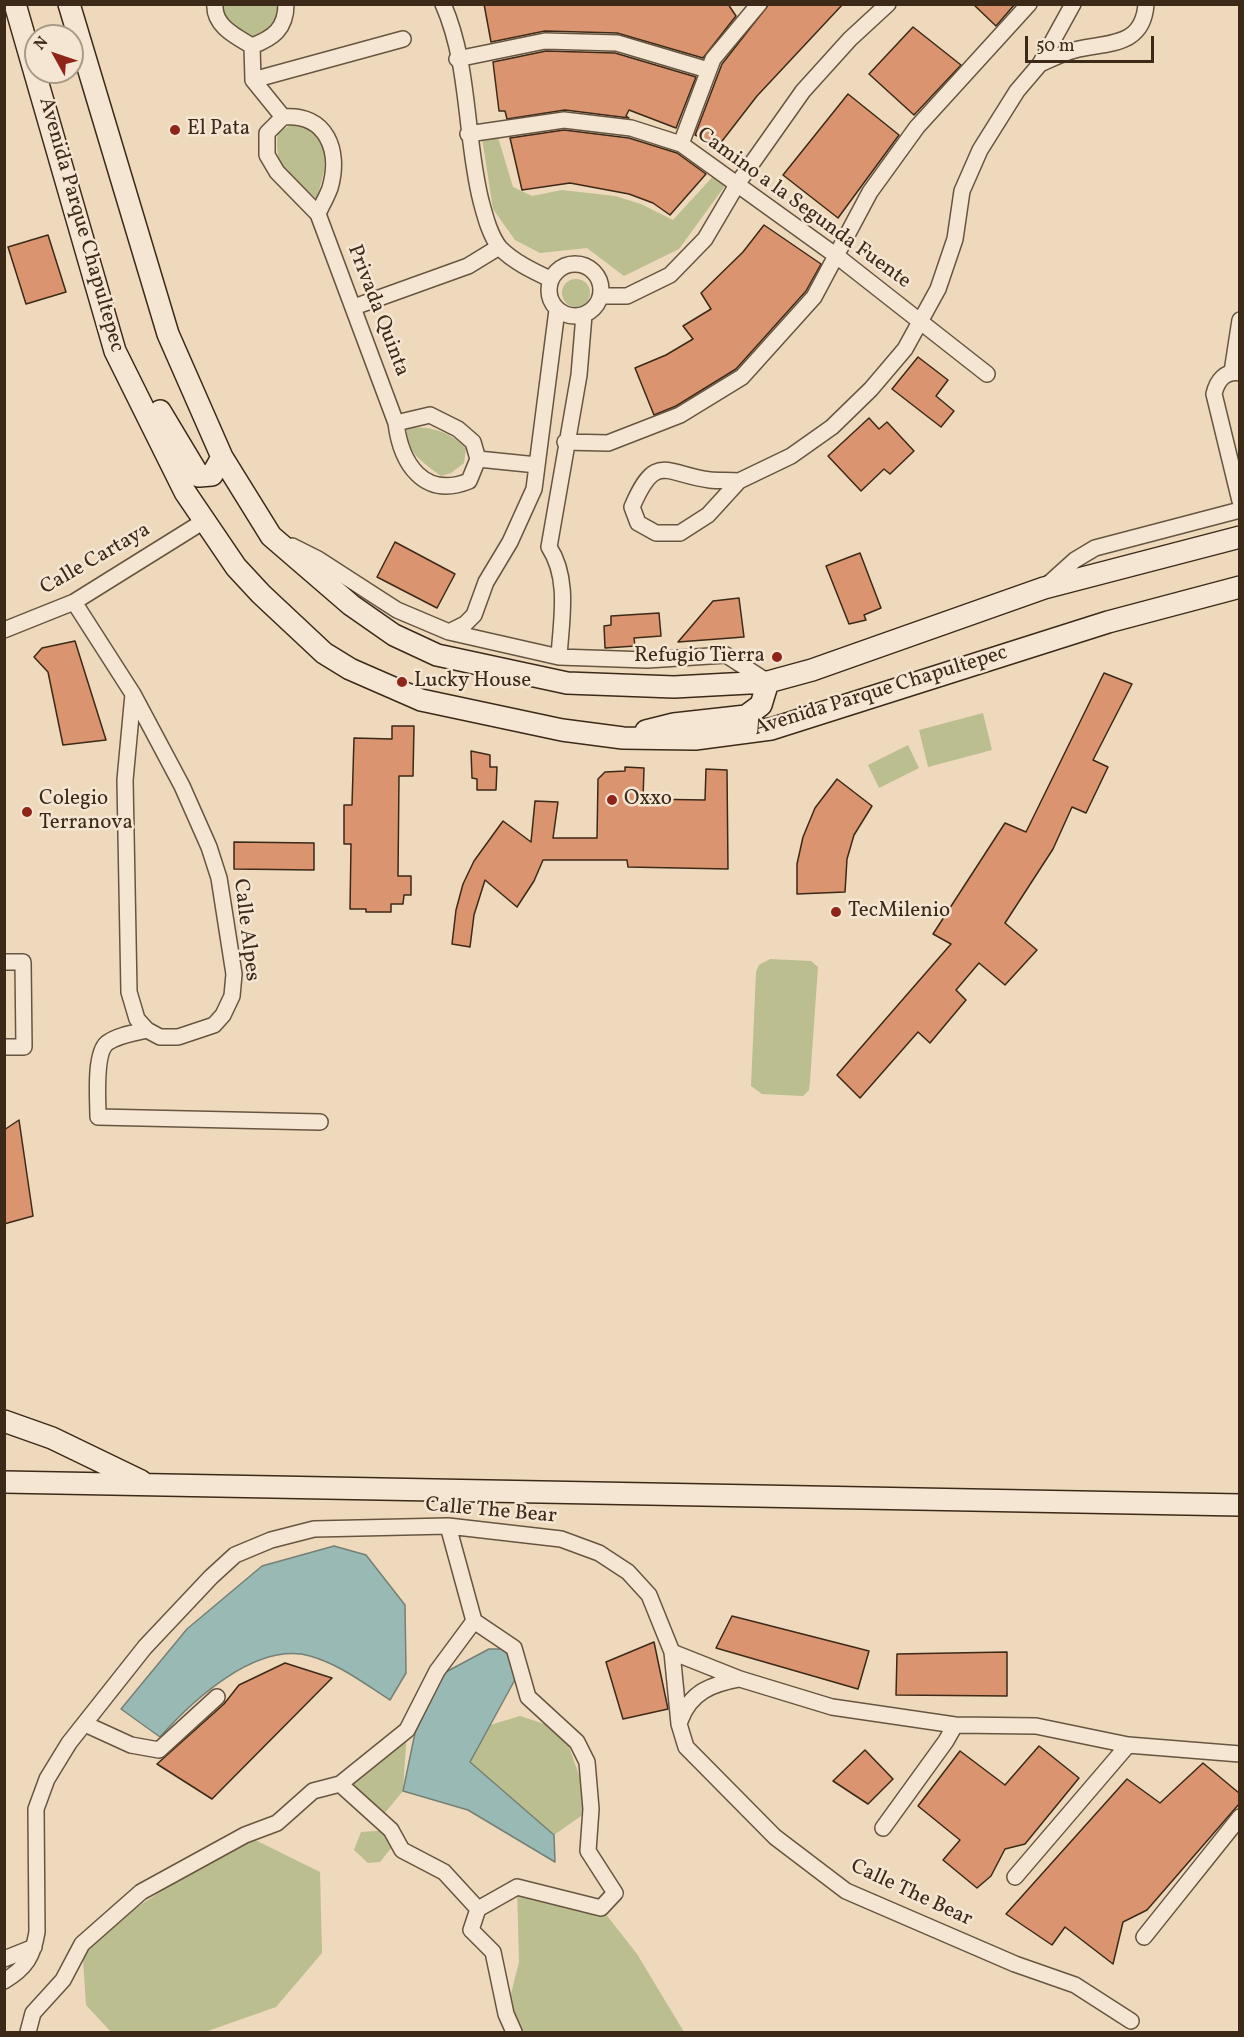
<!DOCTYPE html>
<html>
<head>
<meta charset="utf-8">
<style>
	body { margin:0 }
	#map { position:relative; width:1244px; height:2037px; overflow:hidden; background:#eed9bc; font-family:Vollkorn,serif }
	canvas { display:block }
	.frame { position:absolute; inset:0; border:6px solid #3c2917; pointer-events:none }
	.north { position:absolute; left:24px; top:24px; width:60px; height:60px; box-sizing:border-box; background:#f4e6d3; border:2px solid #aa9a88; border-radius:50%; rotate:310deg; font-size:16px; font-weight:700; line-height:24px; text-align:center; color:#3c2917 }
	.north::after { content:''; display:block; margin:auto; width:21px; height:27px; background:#8f2418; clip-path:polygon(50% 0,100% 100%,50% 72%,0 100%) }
	.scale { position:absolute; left:1025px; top:36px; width:129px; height:27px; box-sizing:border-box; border:3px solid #3c2917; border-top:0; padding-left:8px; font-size:18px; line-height:21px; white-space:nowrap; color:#3c2917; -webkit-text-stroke:4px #f4e6d3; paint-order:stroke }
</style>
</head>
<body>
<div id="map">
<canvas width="1244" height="2037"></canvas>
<div class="frame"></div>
<div class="north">N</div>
<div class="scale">50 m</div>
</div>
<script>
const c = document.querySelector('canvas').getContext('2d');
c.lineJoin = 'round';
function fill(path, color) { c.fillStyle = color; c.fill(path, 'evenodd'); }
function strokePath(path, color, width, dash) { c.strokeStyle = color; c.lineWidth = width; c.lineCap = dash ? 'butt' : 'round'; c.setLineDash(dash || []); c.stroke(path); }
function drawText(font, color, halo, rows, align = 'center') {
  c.font = font + ' Vollkorn,serif'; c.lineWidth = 5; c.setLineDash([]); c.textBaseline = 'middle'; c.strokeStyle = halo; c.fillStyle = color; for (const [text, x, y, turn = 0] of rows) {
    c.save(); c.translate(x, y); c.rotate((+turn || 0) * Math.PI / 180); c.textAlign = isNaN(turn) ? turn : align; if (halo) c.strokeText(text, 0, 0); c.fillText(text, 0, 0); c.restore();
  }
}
fill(new Path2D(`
	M219 5H283L269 35 251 41 230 32Z
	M291 125 312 130 325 141 324 171 317 199C290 175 273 171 278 132Z
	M497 134 513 187 532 196 562 190 615 196 641 204 673 220 716 173 727 183 679 249 624 276 587 248 540 253 515 240 493 209 482 138Z
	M562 293a14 14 0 1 1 28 0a14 14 0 1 1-28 0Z
	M407 427C431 427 448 430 466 448L464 463 451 473 441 476C424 463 403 451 407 427Z
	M983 713 992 750 928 767 919 730Z
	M908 745 919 768 879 788 868 765Z
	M770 959 811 961 818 967 810 1081 809 1090 803 1096 762 1094 751 1086 756 972 759 965Z
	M520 1716 563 1730 591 1809 554 1835 470 1762 487 1726Z
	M407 1730 403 1791 379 1820 340 1784Z
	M389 1830 392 1847 380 1862 368 1863 354 1850 361 1832Z
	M245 1835 320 1872 322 1953 276 2007 205 2032H111L86 2005 82 1944Z
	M517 1887 601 1908 637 1954 684 2032H514L506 2014 519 1962Z`), '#bbbe8e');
const water = new Path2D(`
	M334 1546 366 1555 405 1605 406 1673 390 1700C365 1684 339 1664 310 1656 256 1641 192 1701 160 1737L121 1709 187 1629 262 1566Z
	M489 1649H506L517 1676 470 1762 554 1835 555 1862 468 1810 403 1791 415 1733 444 1673Z`);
fill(water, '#99bab4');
strokePath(water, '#748075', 1.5);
const building = new Path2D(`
	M484 4H728L736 16 703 58 617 33 545 31 491 42Z
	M769 4H843L757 96 719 145 695 135 722 64Z
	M973 4H1015L996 26Z
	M913 27 961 65 914 115 869 74Z
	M546 51 615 53 696 77 676 128 629 110 626 116 629 118 565 110 507 119 505 111H499L493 62Z
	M848 94 899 135 838 218 783 175Z
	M564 130 629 138 677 153 706 174 670 215 653 203 629 194 570 183 522 190 510 138Z
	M764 225 821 264 806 291 736 369 676 406 654 415 635 368 666 355 693 339 683 326 711 309 701 293 743 252Z
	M48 235 66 292 26 304 8 247Z
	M918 357 948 380 936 396 954 411 941 427 892 389Z
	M869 418 879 429 887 422 914 451 890 474 884 469 861 491 828 456Z
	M395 542 455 574 437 608 377 577Z
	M860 553 881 608 864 615 866 620 849 624 826 566Z
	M739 598 744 637 678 642 713 601Z
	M659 613 661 636 634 638 635 646 605 648 604 626 611 625V616Z
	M75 641 106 740 63 745 48 672 34 657 42 648Z
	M1104 673 1132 684 1093 760 1108 767 1086 813 1072 807 1053 849 1005 923 1037 950 1005 985 979 963 956 990 966 1000 930 1043 918 1032 860 1098 837 1075 951 944 933 934 1005 823 1026 832Z
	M392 726H414L413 776H399L398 876H411V895H404L403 904H391V912H366V909H350L351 844H344V805H352L354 738 392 739Z
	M471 751 490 755V767H497L496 790H477V779L472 778Z
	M625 767 644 768 643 799 705 800 706 769 727 770 728 869 628 867 627 860H543L534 881 517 907 485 880 474 915 470 947 452 944 456 910 463 884 474 861 503 821 531 842 535 801 558 802 553 838H597L598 779 605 772 625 771Z
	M837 779 872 806 854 835 847 859 845 892 797 894V864L803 837 815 808Z
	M234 842 314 843V870L234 869Z
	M19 1120 33 1216 4 1224V1130Z
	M732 1616 869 1651 858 1689 716 1648Z
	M654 1642 668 1709 623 1719 606 1662Z
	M1007 1652V1696L896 1695 897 1654Z
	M285 1663 332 1678 212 1799 157 1764 224 1704 239 1685Z
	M1039 1746 1079 1778 1025 1844 1005 1849 991 1876 977 1888 943 1860 960 1840 918 1806 960 1751 1005 1785Z
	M865 1750 893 1779 868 1804 833 1781Z
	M1203 1763 1239 1793V1804L1147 1910 1123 1922 1113 1964 1065 1927 1052 1945 1006 1914 1127 1779 1160 1803Z`);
fill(building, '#da9570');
strokePath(building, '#3c2917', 1.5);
const street = new Path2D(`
	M215 4C213 26 237 37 252 46 273 38 286 29 286 4
	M443 4C470 65 465 138 481 201 485 216 490 236 500 248 514 262 533 271 550 279
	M252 46 253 80 283 117
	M457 59 545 41 617 43 708 70
	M1040 64C1051 59 1063 53 1075 50 1106 42 1143 48 1146 4
	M253 80 403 39
	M468 134 564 120 631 128 681 144 838 257 987 374
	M681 144 713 59 759 4
	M318 214C321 206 327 197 330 188 341 150 326 113 283 117L267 133V155L277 172 318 214 396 423C401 464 424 499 469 481L478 459 473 442 458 429 430 415 396 423
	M549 290a26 26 0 1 1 52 0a26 26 0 1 1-52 0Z
	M601 296H627L670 275 705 239 738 183 803 91 850 39 888 4
	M354 307 468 266 499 247
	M1232 372 1240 320
	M1240 373C1225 370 1217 381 1214 394L1240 501
	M565 442 608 443 680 415 742 377 814 297 870 192 917 127 1029 4
	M478 459 537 465
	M739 481C729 480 719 481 710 480 665 474 656 451 632 507L638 523 656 533H680L708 515 739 481 791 456 832 427 871 389 905 349 938 289 955 239 962 191 980 150 1017 91 1040 64 1073 4
	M292 546 318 559 397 610 449 632 559 657 647 660 726 655 768 682
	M1045 587 1075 560 1095 548 1240 510
	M74 602 133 694 182 786 209 847 219 878 234 974 232 996 223 1015 214 1025 178 1037H160L147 1030 137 1019 129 992 125 780 133 694
	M4 630 74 602 204 521
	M449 632 465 624 474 615 486 582 510 542 534 489 557 310
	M559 657C561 621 570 579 549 547L579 375 584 315
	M4 962H23L24 1047H4
	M147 1030C134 1033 118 1035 107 1043 94 1054 98 1100 98 1117L320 1122
	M474 1621 514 1648 528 1697 577 1742 587 1762 591 1809 588 1851 615 1893 601 1908 517 1887 478 1909
	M672 1652 740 1679 832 1707 955 1725 1036 1726 1128 1745 1240 1754
	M680 1721C690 1692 712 1684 739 1679
	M85 1724 131 1745 159 1750 217 1697
	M340 1784 391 1830 402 1850 444 1872 478 1909 471 1930 493 1952 506 2014 514 2032
	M883 1828 946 1741 955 1725
	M1015 1877 1128 1745
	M1144 1937 1240 1817
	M4 1959 34 1947
	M4 1981C26 1968 33 1956 37 1932L36 1809 47 1779 69 1743 145 1647 211 1577 235 1555 271 1540 314 1529 448 1526 561 1539 599 1553 628 1572 649 1595 672 1652 679 1724 686 1747 775 1837 846 1891 1015 1964 1075 1985 1131 2021
	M28 2032 33 2013 63 1980 82 1944 141 1892 245 1835 277 1823 313 1791 340 1784 407 1730 437 1671 474 1621 448 1526`);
const secondary = new Path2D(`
	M15 4 115 351 185 492 236 567 261 594 324 653 350 669 421 700 562 730 623 738 695 739 771 729 1108 622 1240 587
	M69 4 168 334 222 457 271 536 351 605 394 635 437 655 567 683 674 687 768 682 812 670 1044 588 1240 537
	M160 411 199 476 212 475 222 457
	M646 731 674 724 746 716 761 705 768 682
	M4 1421 52 1438 141 1481
	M4 1482 1240 1505`);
strokePath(street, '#685540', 18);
strokePath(secondary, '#3c2917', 24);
strokePath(street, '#f4e6d3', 15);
strokePath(secondary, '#f4e6d3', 21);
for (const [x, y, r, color] of [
	[175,130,6,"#8f2418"],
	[777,657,6,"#8f2418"],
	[402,682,6,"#8f2418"],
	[612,800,6,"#8f2418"],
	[27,812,6,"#8f2418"],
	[836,912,6,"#8f2418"]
]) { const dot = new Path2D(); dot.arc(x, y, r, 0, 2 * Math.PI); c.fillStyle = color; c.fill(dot); strokePath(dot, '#f4e6d3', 2); }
drawText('21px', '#3c2917', '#f4e6d3', [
	["El Pata",187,130],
	["Refugio Tierra",765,657,"right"],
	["Lucky House",414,682],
	["Colegio",39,800],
	["Terranova",39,824],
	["Oxxo",624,800],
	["TecMilenio",848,912]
], 'left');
drawText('21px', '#3c2917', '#f4e6d3', [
	["Camino a la Segunda Fuente",803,209,36],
	["Avenida Parque Chapultepec",80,225,74],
	["Privada Quinta",377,311,69],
	["Calle Cartaya",96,560,-30],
	["Avenida Parque Chapultepec",881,692,-17],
	["Calle Alpes",245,930,83],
	["Calle The Bear",491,1512,5],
	["Calle The Bear",911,1894,25]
]);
</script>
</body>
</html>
